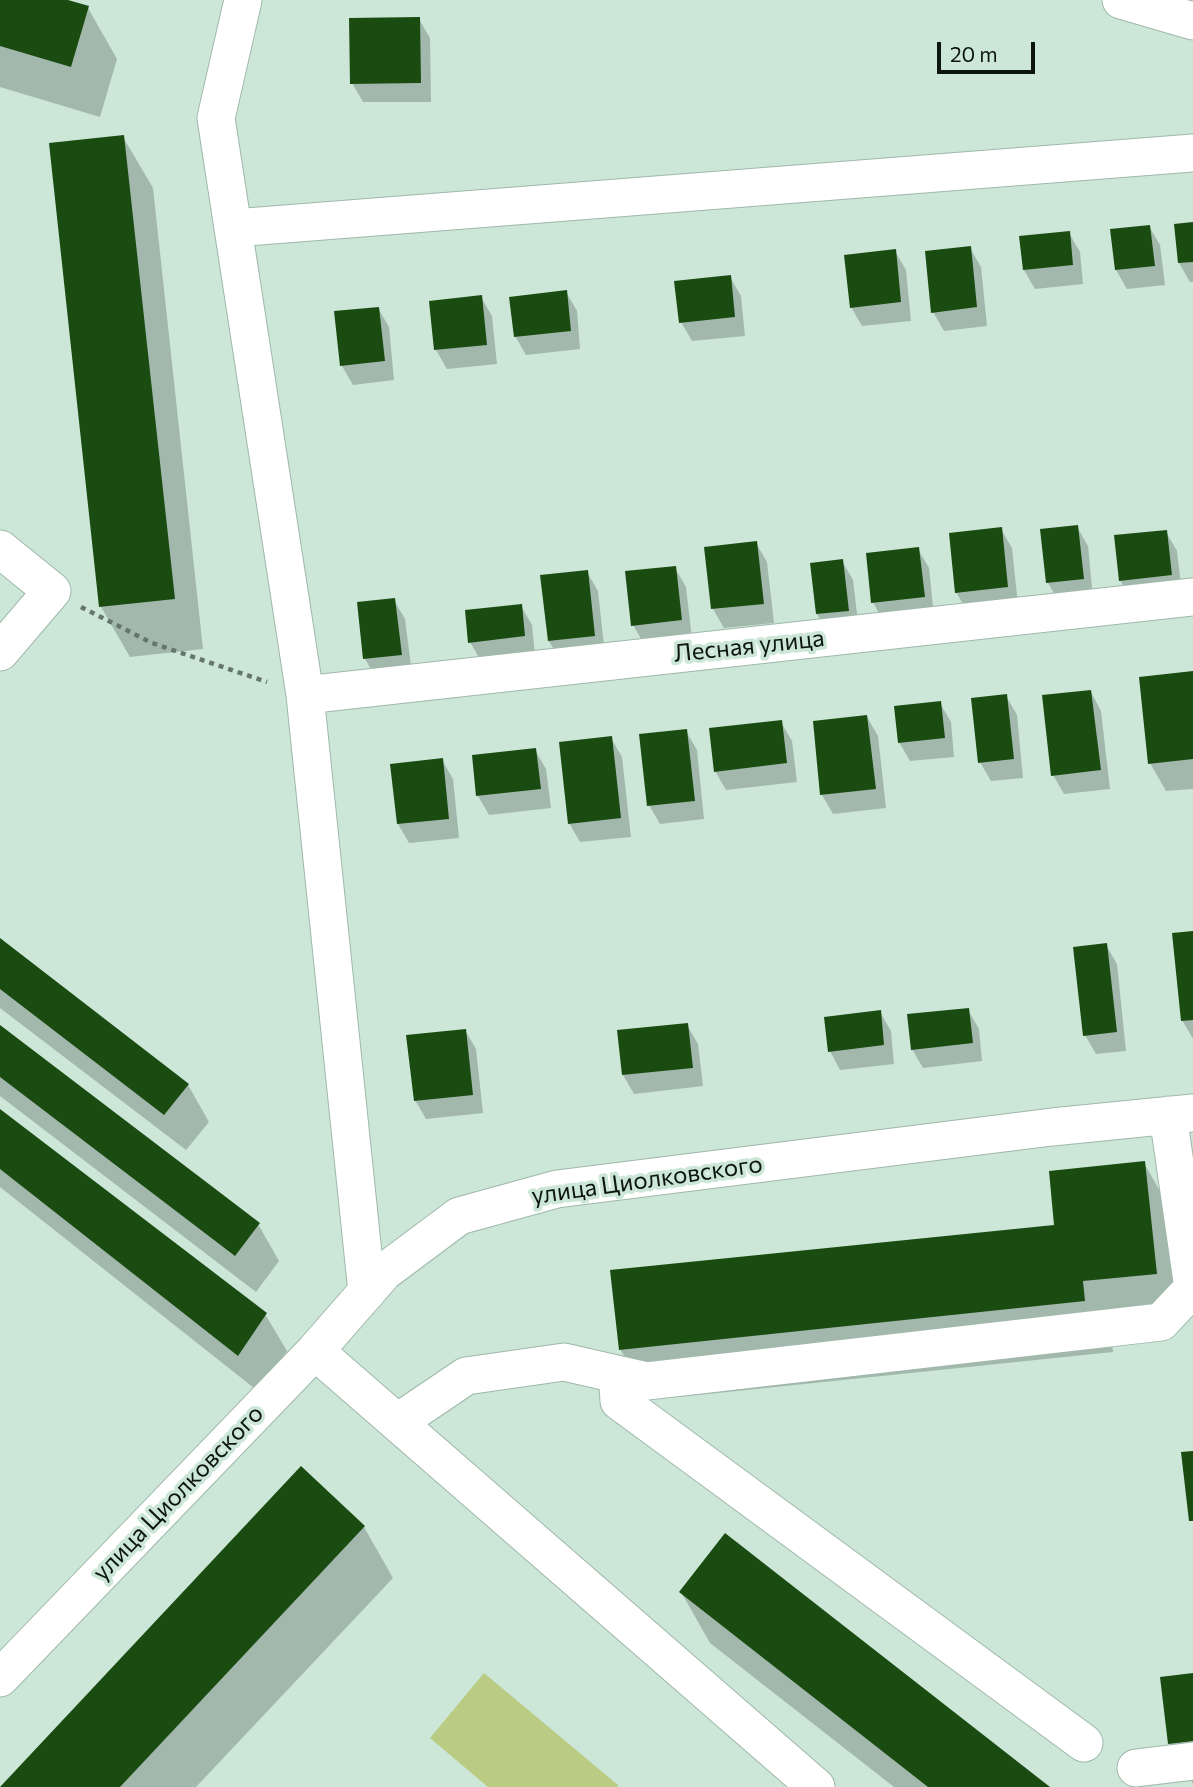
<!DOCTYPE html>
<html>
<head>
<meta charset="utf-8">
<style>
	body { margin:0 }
	#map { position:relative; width:1193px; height:1787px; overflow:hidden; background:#cce6d8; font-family:Commissioner,sans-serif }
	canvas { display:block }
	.scale { position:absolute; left:937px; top:42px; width:98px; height:32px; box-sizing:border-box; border:4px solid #0c1510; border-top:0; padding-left:9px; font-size:21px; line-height:24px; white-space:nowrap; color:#0c1510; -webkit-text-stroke:5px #cce6d8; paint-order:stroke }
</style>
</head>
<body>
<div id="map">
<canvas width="1193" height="1787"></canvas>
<div class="scale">20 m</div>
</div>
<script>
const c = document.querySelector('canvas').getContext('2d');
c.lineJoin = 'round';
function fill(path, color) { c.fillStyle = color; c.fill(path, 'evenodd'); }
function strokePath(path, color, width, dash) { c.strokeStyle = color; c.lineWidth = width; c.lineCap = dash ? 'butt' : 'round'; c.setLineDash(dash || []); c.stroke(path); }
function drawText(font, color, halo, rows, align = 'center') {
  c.font = font + ' Commissioner,sans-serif'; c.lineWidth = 7; c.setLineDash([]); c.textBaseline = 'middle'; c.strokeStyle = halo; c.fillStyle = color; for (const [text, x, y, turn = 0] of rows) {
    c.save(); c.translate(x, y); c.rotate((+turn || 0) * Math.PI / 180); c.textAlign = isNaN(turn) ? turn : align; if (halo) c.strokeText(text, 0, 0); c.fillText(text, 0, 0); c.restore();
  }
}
fill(new Path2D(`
	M484 1673 618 1785 617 1787H488L430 1738Z`), '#bacc83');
fill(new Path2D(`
	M0 0H62L88 8 117 59 100 117 0 87Z
	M419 19 430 38 431 102H363L352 83Z
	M123 137 153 188 203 649 130 657 101 607Z
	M1193 224V282H1190L1179 263Z
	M1149 226 1160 245 1165 285 1127 289 1116 270Z
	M1069 233 1080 252 1083 284 1035 289 1024 270Z
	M970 248 981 267 987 326 944 331 933 312Z
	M895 251 906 270 911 321 862 326 851 307Z
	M730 277 741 296 745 336 692 341 681 322Z
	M566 292 577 311 580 349 526 355 515 336Z
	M481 297 492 316 497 364 447 369 436 350 431 303Z
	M378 308 389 327 394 380 353 385 342 366Z
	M1077 527 1088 546 1093 598 1059 602 1048 583Z
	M1001 529 1012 548 1018 605 967 611 956 592Z
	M1166 532 1177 551 1182 594 1131 599 1120 580Z
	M756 543 767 562 774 623 724 628 713 609 706 548Z
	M918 549 929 568 934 616 883 621 873 602Z
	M842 561 853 580 859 630 828 633 817 614Z
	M675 568 686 587 692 639 644 644 633 625Z
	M587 572 598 591 605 655 560 660 549 641Z
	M394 600 405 619 412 674 376 678 365 659Z
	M521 606 532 625 535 655 481 661 470 642Z
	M1193 673V789L1166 791 1150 763Z
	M1091 692 1101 711 1110 789 1064 794 1053 775Z
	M1006 696 1017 715 1023 778 991 781 980 762Z
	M940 703 951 722 954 757 910 761 899 742Z
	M867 717 878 736 886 808 833 814 822 795Z
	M781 722 792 741 797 782 726 790 715 771Z
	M686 731 697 750 704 819 660 824 649 805Z
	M611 738 622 757 631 837 580 842 569 823Z
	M535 750 546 769 551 808 489 815 478 796Z
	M442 760 453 779 459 838 409 843 398 824 392 766Z
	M1193 932V1039L1182 1020Z
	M0 940 188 1085 209 1122 186 1150 0 1008Z
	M1106 945 1117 964 1126 1051 1096 1054 1085 1035Z
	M968 1010 979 1029 982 1061 923 1068 912 1049Z
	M880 1012 891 1031 894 1064 840 1070 830 1051Z
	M687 1025 698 1044 703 1086 634 1094 623 1075 619 1032Z
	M0 1028 258 1224 279 1261 256 1292 0 1096Z
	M465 1030 476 1049 483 1113 426 1119 415 1100Z
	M0 1111 265 1314 287 1351 259 1392 0 1187Z
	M1144 1163 1173 1214 1185 1324 1111 1332 1113 1352 650 1400 620 1349 1056 1226Z
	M364 1527 393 1578 196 1787H3Z
	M681 1592 1047 1787H894L710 1643Z
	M1193 1674V1784L1170 1743Z`), '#0003');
fill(new Path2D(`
	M0 0H68L89 6 71 67 0 46Z
	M420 17 421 83 350 84 349 18Z
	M124 135 175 599 99 607 49 143Z
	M1193 222V262L1178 263 1174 224Z
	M1150 225 1155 266 1115 270 1110 229Z
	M1070 231 1073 265 1023 270 1019 236Z
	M971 246 977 307 931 313 925 251Z
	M896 249 901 302 850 308 844 255Z
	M731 275 735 317 679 323 674 281Z
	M567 290 571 331 514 337 509 297Z
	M482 295 487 345 434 350 429 301Z
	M379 307 385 361 340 366 334 311Z
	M1078 525 1084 579 1046 583 1040 529Z
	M1002 527 1008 587 955 593 949 533Z
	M1167 530 1172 575 1119 581 1114 535Z
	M757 541 764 604 711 609 704 547Z
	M919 547 925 597 871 603 866 553Z
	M843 559 849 611 816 614 810 563Z
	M676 566 682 620 631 626 625 571Z
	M588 570 595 636 548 641 540 575Z
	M395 598 402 655 363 659 357 602Z
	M522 604 525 636 468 643 465 610Z
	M1193 671V759L1148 764 1139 677Z
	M1091 690 1101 770 1051 776 1042 695Z
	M1007 694 1014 759 978 763 971 698Z
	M941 701 945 738 898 743 894 706Z
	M867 715 876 789 820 795 813 721Z
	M782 720 787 763 714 772 709 728Z
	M687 729 695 801 647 806 639 734Z
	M612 736 621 818 568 824 559 742Z
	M536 748 541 789 476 796 472 755Z
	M443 758 449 819 397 824 390 764Z
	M1193 931V1020L1181 1021 1172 933Z
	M0 938 189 1084 164 1115 0 989Z
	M1107 943 1117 1032 1083 1036 1073 947Z
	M969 1008 973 1043 911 1050 907 1014Z
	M881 1010 884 1045 828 1052 824 1017Z
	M688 1023 693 1068 622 1075 617 1030Z
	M0 1025 260 1223 235 1256 0 1077Z
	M466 1029 473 1095 414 1101 406 1035Z
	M0 1109 267 1313 238 1356 0 1169Z
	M1145 1161 1157 1274 1083 1281 1085 1301 619 1350 610 1270 1054 1225 1049 1171Z
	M1193 1451V1521H1189L1181 1452Z
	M301 1466 365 1526 120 1787H0Z
	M725 1533 1050 1787H928L679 1592Z
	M1193 1673V1741L1168 1744 1160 1677Z`), '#1a4b11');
const minor = new Path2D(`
	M243 0 216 118 305 695 367 1292
	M1121 0 1193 21
	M234 228 1193 153
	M0 549 52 591 0 652
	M305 695 1193 597
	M315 1351 816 1787
	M617 1374 619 1401 1084 1743
	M398 1422 466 1376 564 1362 647 1381 1161 1322 1193 1288 1168 1115
	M0 1678 315 1351 384 1272 459 1216 557 1189 1052 1127 1193 1113
	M1136 1768 1193 1761`);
strokePath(minor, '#9fb8aa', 39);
strokePath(new Path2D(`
	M81 607 152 643 267 682`), '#65766c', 4.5, [5, 5]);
strokePath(minor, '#fff', 37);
drawText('24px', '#0c1510', '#cce6d8', [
	["Лесная улица",749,646,-6],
	["улица Циолковского",647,1180,-8],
	["улица Циолковского",178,1493,-46]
]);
</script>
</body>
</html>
